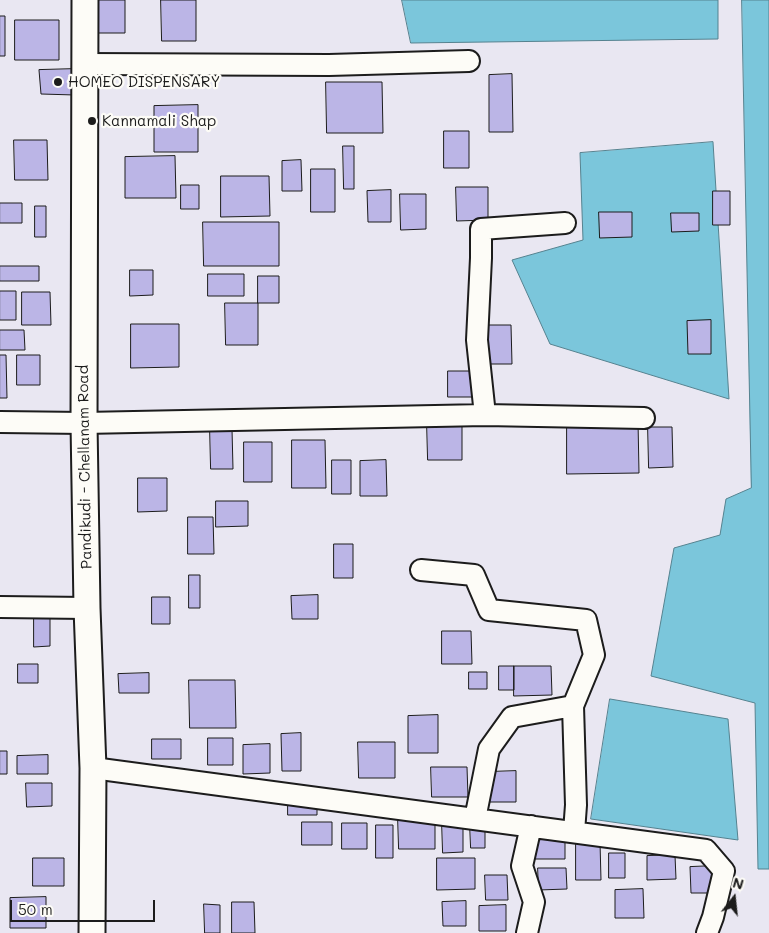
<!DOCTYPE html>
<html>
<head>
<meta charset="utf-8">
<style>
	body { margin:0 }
	#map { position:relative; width:769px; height:933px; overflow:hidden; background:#e9e7f2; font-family:Mali,sans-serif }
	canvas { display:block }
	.north { position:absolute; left:709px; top:873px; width:50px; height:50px; -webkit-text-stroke:4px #fdfcf7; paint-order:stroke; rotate:16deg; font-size:14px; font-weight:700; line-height:20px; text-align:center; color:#1c1c1c }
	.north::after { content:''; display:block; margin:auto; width:18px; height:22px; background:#1c1c1c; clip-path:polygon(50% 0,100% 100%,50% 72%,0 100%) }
	.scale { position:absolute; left:10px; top:900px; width:145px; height:22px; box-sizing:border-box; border:2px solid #1c1c1c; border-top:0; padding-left:6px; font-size:15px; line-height:18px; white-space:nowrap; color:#1c1c1c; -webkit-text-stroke:4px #fdfcf7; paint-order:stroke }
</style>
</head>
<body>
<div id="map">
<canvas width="769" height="933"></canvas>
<div class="north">N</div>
<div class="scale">50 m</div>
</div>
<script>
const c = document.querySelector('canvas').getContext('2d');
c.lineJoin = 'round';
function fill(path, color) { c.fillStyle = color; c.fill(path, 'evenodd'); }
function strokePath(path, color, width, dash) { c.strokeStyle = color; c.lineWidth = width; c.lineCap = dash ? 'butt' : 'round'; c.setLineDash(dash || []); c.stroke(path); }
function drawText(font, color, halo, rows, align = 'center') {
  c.font = font + ' Mali,sans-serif'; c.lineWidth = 4.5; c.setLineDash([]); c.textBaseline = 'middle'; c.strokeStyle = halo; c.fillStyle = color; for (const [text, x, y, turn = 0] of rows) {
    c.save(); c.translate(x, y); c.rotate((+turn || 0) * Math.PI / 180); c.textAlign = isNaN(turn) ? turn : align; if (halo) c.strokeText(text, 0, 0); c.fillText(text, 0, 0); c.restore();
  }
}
const water = new Path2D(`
	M402 0H718V39L411 43Z
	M742 0H769V869H758L755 703 651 676 674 548 720 535 726 499 751 488Z
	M713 142 729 399 550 344 512 260 583 240 580 153Z
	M610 699 728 719 738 840 591 819Z`);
fill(water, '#7bc6db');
strokePath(water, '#55828f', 1);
const building = new Path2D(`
	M90 0H125V33H90Z
	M161 0H196V41H162Z
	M0 16H5V56H0Z
	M15 20H59V60H15Z
	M75 69V95L41 94 39 70Z
	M512 74 513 132H489V75Z
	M326 82H382L383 133H327Z
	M198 105V152H154V106Z
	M444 131H469V168H444Z
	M14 140H47L48 180H15Z
	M343 146H354V189H344Z
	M175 156 176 198H125V157Z
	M301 160 302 191H282V161Z
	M311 169H335V212H311Z
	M221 176H269L270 216 221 217Z
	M181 185H199V209H181Z
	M456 187H488V220L457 221Z
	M391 190V222H368L367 191Z
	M713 191H730V225H713Z
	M400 194H426V229L401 230Z
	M0 203H22V223H0Z
	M35 206H46V237H35Z
	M599 212H632V237L600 238Z
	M671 213H699V231L672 232Z
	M203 222H279V266H204Z
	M0 266H39V281H0Z
	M130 270H153V295L130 296Z
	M208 274H244V296H208Z
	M258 276H279V303H258Z
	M0 291H16V320H0Z
	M22 292H50L51 325H22Z
	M225 303H258V345H226Z
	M711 320V354H688L687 321Z
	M131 324H179V367L131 368Z
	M485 325H511L512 364H486Z
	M0 330H24L25 350H0Z
	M0 355H6L7 398H0Z
	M17 355H40V385H17Z
	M448 371H477V397H448Z
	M567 421H638L639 473 567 474Z
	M427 424H462V460H428Z
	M648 427H672L673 467 649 468Z
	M210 429H232L233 469H211Z
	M292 440H325L326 488H292Z
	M244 442H272V482H244Z
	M332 460H351V494H332Z
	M386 460 387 496H360V461Z
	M138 478H167V511L138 512Z
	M216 501H248V526L216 527Z
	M188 517H213L214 554H188Z
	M334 544H353V578H334Z
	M189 575H200V608H189Z
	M318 595V619H292L291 596Z
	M152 597H170V624H152Z
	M34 616H50V646L34 647Z
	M442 631H471L472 664H442Z
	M18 664H38V683H18Z
	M499 666H514V690H499Z
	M514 666H551L552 695 514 696Z
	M469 672H487V689H469Z
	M149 673V693H119L118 674Z
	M189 680H235L236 728H190Z
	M438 715V753H408V716Z
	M301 733V771H282L281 734Z
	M208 738H233V765H208Z
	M152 739H181V759H152Z
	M358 742H395V778H359Z
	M270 744V773L243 774V745Z
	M0 751H7V774H0Z
	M48 755V774H17V756Z
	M431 767H467L468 797H432Z
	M516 771V802H488L487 772Z
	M26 783H52V806L27 807Z
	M288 798H317V815H288Z
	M398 818H435V849H399Z
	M302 822H332V845H302Z
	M342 823H367V849H342Z
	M442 823H463V852L443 853Z
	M376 825H393V858H376Z
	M470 825H485V848H471Z
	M565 838V859H531V839Z
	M576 842H600L601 880H576Z
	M609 853H625V878H609Z
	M675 855 676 879 647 880V856Z
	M33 858H64V886H33Z
	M437 858H475V889L437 890Z
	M714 866 715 893H691L690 867Z
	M538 868H566L567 889 539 890Z
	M485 875H507L508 900H486Z
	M643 889 644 918H615V890Z
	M46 897V928H10V898Z
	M466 901V926H443L442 902Z
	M232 902H254L255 933H232Z
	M204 904 220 905V933H205Z
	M506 905V931H479V906Z`);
fill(building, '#bbb5e6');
strokePath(building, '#1c1c1c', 1);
const minor = new Path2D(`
	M85 64 329 65 469 61
	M485 415 477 340 481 258V229L565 223
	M0 422 84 423 485 415 644 418
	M421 570 474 575 489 610 586 620 594 655 573 706 576 805 574 832
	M0 607 87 608
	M93 768 706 850 724 871 713 917 707 933
	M475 819 489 749 512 717 573 706
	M527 933 534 902 522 866 531 826`);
const major = new Path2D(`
	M85 0 84 423 87 608 93 768 92 933`);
strokePath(minor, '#1c1c1c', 24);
strokePath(major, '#1c1c1c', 29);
strokePath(minor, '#fdfcf7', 20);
strokePath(major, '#fdfcf7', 25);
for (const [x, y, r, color] of [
	[58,82,5,"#1c1c1c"],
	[92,121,5,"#1c1c1c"]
]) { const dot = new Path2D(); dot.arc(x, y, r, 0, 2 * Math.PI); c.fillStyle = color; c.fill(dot); strokePath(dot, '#fdfcf7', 2); }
drawText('15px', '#1c1c1c', '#fdfcf7', [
	["HOMEO DISPENSARY",68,82],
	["Kannamali Shap",102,121]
], 'left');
drawText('15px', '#1c1c1c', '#fdfcf7', [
	["Pandikudi - Chellanam Road",85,467,-91]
]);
</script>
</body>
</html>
